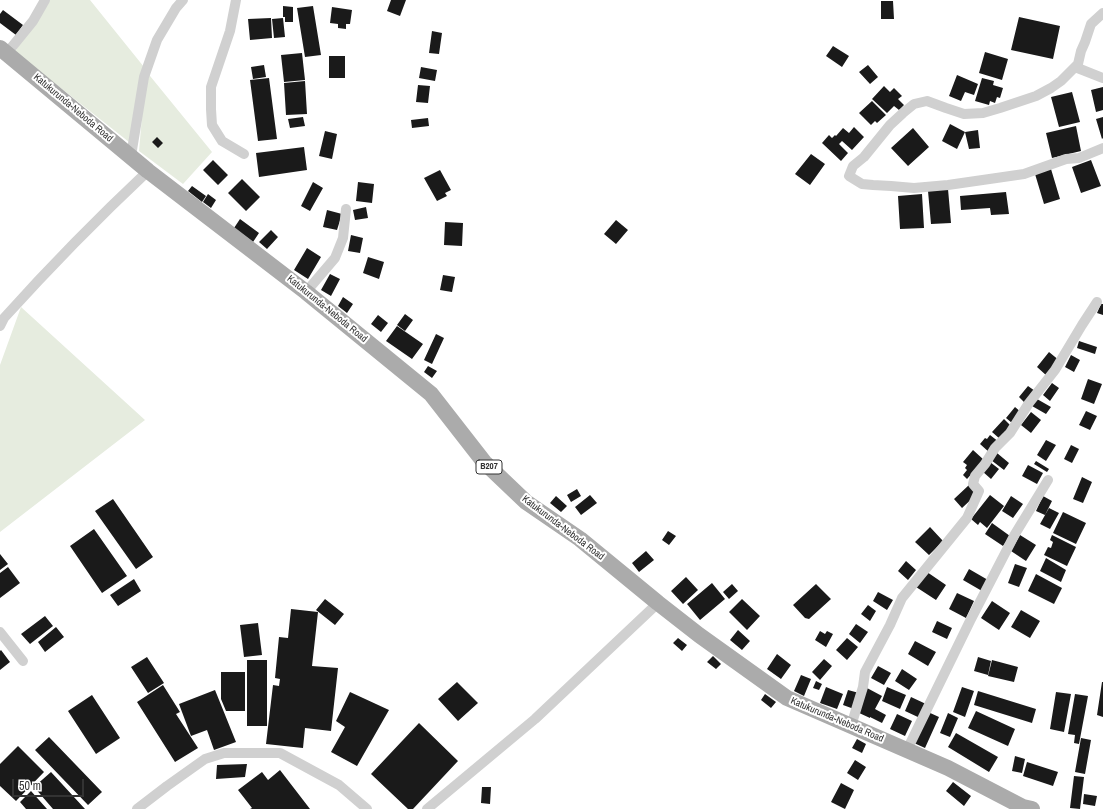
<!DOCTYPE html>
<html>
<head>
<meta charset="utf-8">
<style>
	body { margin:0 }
	#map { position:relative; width:1103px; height:809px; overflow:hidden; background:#fff; font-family:"Archivo Narrow",sans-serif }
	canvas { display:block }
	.scale { position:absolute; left:12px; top:779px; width:72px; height:18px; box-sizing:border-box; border:2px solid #333; border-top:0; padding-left:5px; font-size:12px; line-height:14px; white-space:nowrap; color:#333; -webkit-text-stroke:3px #fff; paint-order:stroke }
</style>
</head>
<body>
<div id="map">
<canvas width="1103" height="809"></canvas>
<div class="scale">50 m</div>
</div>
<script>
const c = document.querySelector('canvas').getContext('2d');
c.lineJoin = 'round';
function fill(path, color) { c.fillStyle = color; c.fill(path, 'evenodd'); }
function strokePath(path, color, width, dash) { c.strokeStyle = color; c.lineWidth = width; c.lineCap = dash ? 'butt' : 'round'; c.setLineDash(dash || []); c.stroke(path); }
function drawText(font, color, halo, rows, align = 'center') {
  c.font = font + ' "Archivo Narrow",sans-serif'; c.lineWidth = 4; c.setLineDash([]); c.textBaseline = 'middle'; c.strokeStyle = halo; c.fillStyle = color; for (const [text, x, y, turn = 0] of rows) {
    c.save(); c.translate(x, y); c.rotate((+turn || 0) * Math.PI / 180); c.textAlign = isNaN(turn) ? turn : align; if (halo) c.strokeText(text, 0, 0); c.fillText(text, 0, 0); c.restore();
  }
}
fill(new Path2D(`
	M43 0H90L144 67 129 142 15 52Z
	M146 71 212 152 183 184 139 151Z
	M21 307 145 420 0 532V365Z`), '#e6ecdf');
fill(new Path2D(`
	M391 0H406L400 16 387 11Z
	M881 1H893L894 19H881Z
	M283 6 293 7V22H285V17H283Z
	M313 6 321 55 305 57 297 8Z
	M332 7 352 10 350 24H346V29L338 28V24L330 23Z
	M3 10 23 25 16 35 0 23V14Z
	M1019 17 1060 26 1053 59 1011 50Z
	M271 18 272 38 250 40 248 19Z
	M283 18 285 37 274 38 272 19Z
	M432 31 442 33 439 54 429 53Z
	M833 46 849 56 842 67 826 56Z
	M985 52 1008 59 1002 80 979 73Z
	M302 53 305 80 284 82 281 55Z
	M329 56H345V78H329Z
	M264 65 266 77 253 79 251 67Z
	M868 65 878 77 870 84 859 72Z
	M421 67 437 70 435 81 419 78Z
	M957 75 978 84 974 95 965 92 961 101 949 96Z
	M269 78 277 139 258 141 250 80Z
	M982 78 994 81 993 85 1003 88 1000 98 997 97 995 103 990 101 989 105 975 101Z
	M305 81 307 114 286 115 284 83Z
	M418 85 430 86 428 103 416 102Z
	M884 86 890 92 894 88 902 96 898 99 904 105 899 110 894 106 887 113 872 99Z
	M1103 87V110L1096 112 1091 90Z
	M1072 92 1080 122 1059 127 1051 97Z
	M872 101 886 115 877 123 875 121 871 125 859 113Z
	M303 117 305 126 290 128 288 119Z
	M1103 117V138L1102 139 1096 119Z
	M428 118 429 126 412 128 411 120Z
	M950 124 965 132 957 149 942 141Z
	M1076 126 1081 151 1052 158 1046 133Z
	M854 127 864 137 852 150 842 141 839 144 848 153 841 161 822 143 829 135 832 138 835 135 836 136 843 128 849 133Z
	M913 128 929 147 908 166 891 148Z
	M978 130 980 148 969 149 965 132Z
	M325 131 337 134 332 159 319 156Z
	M157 137 163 143 158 148 152 142Z
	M304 147 307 170 259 177 256 153Z
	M811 154 825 164 810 185 795 174Z
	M213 160 228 175 218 185 203 170Z
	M1091 160 1101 186 1081 193 1072 167Z
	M1051 169 1060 199 1044 204 1035 174Z
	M440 170 451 190 445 193 447 196 437 201 424 178Z
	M242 179 260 197 246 211 228 193Z
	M313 182 323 188 310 211 301 206Z
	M358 182 374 184 372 203 356 201Z
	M192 186 206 196 202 202 188 191Z
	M948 189 951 223 931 224 928 191Z
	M1006 192 1009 214 991 215 990 208 961 210 960 196Z
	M208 194 216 200 211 208 203 202Z
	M922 194 924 228 900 229 898 196Z
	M366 207 368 218 355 220 353 210Z
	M327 210 342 214 337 230 323 227Z
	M240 219 259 233 253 242 234 228Z
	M616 220 628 230 616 244 604 234Z
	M445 222 463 223 462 246 444 245Z
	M271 230 278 237 267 249 259 242Z
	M351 235 363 238 360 253 348 251Z
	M307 248 321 257 308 279 294 270Z
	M368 257 384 262 379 279 363 273Z
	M330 274 340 279 331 296 321 290Z
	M443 275 455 277 452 292 440 290Z
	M343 297 353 304 347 313 338 306Z
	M1101 304H1103V315L1097 313Z
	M405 314 413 320 405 331 397 325Z
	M378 315 388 323 381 332 371 324Z
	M397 326 423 344 412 359 386 341Z
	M436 334 444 338 432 364 424 360Z
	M1079 341 1097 347 1095 354 1077 348Z
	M1049 352 1060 361 1047 376 1037 367Z
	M1071 355 1080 360 1074 372 1065 367Z
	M428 366 437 371 432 378 424 372Z
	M1088 379 1102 384 1094 404 1081 399Z
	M1052 383 1059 388 1050 401 1043 395Z
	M1028 386 1035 391 1025 403 1019 397Z
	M1037 399 1051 407 1046 414 1032 406Z
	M1015 407 1022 413 1012 423 1006 418Z
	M1086 411 1097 416 1090 430 1079 425Z
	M1031 412 1041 420 1031 433 1021 425Z
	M1004 419 1012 427 1000 439 992 432Z
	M990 435 999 442 990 453 980 444 985 438 987 439Z
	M1046 440 1056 445 1046 461 1037 455Z
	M1071 445 1079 449 1072 463 1064 459Z
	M973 450 984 460 967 479 963 475 967 470 965 468 967 465 963 462Z
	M997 453 1009 463 1004 470 991 460Z
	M1036 461 1049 469 1047 472 1034 464Z
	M990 462 999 469 991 479 982 471Z
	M1028 465 1043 473 1037 484 1022 476Z
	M1082 477 1092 482 1083 503 1073 499Z
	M969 485 977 494 962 508 954 499Z
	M577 489 581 496 571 502 567 495Z
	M590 495 597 503 581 515 575 507Z
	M990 495 1004 506 987 528 980 522 978 525 971 519Z
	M556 496 567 506 561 512 550 503Z
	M1011 496 1023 504 1013 518 1002 511Z
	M1043 496 1052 501 1045 515 1036 511Z
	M113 499 153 557 136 569 95 511Z
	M1049 508 1059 513 1050 529 1040 524Z
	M1063 512 1086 523 1076 544 1053 533Z
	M992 523 1010 536 1003 546 985 534Z
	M930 527 943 541 929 555 915 542Z
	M94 529 127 576 102 593 70 546Z
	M668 531 676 536 669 545 662 540Z
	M1020 535 1036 545 1026 561 1011 551Z
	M1052 535 1076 547 1067 566 1044 555 1048 547 1051 548 1053 542 1050 540Z
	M646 551 654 560 639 572 632 563Z
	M0 554 8 564 0 570Z
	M1046 558 1066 570 1061 582 1040 571Z
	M906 561 916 570 908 580 898 571Z
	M1015 564 1027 568 1019 587 1008 583Z
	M8 567 20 583 0 598V573Z
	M969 569 988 580 982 591 963 580Z
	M927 572 946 585 936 600 916 587Z
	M1036 574 1062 588 1054 604 1028 591Z
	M686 577 698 590 683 604 671 591Z
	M134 579 141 591 118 606 110 595Z
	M712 583 725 599 700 620 687 604Z
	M732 584 738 591 729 599 723 592Z
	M816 584 831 599 809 619 805 618 793 605Z
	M878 592 893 600 887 610 873 601Z
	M957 593 974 601 966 618 949 609Z
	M325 599 344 614 335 625 316 610Z
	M742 599 760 616 747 630 729 612Z
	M992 601 1010 613 999 630 981 618Z
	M868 605 876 611 870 621 861 614Z
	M291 609 318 612 312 666 338 668 331 731 305 728 303 748 266 744 273 685 279 686 280 679 275 678 279 637 288 638Z
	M1021 610 1040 621 1030 638 1011 627Z
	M45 616 53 626 30 644 21 634Z
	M937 621 952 628 947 639 932 632Z
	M258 623 262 655 244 657 240 625Z
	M856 624 868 632 860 643 849 634Z
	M56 627 64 637 45 652 38 642Z
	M738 630 750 641 742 650 730 640Z
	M820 631 825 634 827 631 833 634 826 647 815 640Z
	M678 638 687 645 682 651 673 643Z
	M847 638 858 647 847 660 836 650Z
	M915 641 936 652 928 666 908 654Z
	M1 650 10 662 0 670V651Z
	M777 654 791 665 781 679 767 669Z
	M713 656 721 664 716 669 707 662Z
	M147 657 164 683 148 693 131 667Z
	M978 657 991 661 988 675 974 671Z
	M824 659 832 666 820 680 812 672Z
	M247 660H267V726H247Z
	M992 660 1018 667 1014 682 988 676Z
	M878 666 891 673 884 685 871 678Z
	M902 669 917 679 909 690 895 681Z
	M221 672H245V711H226L221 699Z
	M801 675 811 679 804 696 794 691Z
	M816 681 822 684 819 690 813 688Z
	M457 682 478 703 458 721 438 699Z
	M1102 682H1103V717L1097 715Z
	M163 685 180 712 176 714 198 748 175 762 137 702Z
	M826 687 843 694 837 709 820 703Z
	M887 687 906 695 900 709 882 701Z
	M962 687 974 691 965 717 953 712Z
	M867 688 882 696 875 709 886 715 882 723 870 717V718L857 712Z
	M215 690 236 742 214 750 207 730 191 736 179 704Z
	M848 690 859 693 854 709 843 705Z
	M978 691 1036 709 1032 723 974 705Z
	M350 692 389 710 357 766 331 752 345 727 336 721Z
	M1056 692 1071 694 1064 732 1050 729Z
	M765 694 776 702 771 708 761 700Z
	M1075 694 1088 696 1079 744 1074 743 1075 735 1068 734Z
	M92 695 120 738 96 754 68 711Z
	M911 697 926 704 920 718 905 711Z
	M976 711 1015 729 1008 746 968 728Z
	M928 712 939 717 925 748 914 743Z
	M948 713 958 718 950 737 940 733Z
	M897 714 912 721 905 736 890 729Z
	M419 723 458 761 413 809H408L371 774Z
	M956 733 998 757 989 772 948 747Z
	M49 737 102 792 88 805 35 750Z
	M1081 738 1091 740 1085 774 1075 772Z
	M857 739 866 744 862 753 852 748Z
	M18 746 44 772 16 801 0 786V764Z
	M1015 756 1025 759 1022 773 1012 771Z
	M855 760 866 767 858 780 847 773Z
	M1027 762 1058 772 1053 786 1023 776Z
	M247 764 245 777 216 779 217 765Z
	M280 770 310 809H250L252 808 238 790 262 772 268 780Z
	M51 772 85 809H53L34 787Z
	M1074 776 1084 777 1080 809 1070 808Z
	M953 782 971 796 964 806 946 791Z
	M841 783 854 790 845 809 831 802Z
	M482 787H491L490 804 481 803Z
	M31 791 47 809H26L20 802Z
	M1084 794 1097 796 1095 806 1083 804Z`), '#1a1a1a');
strokePath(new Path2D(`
	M236 0 230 31 211 87V109L212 125 222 141 244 154
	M1103 13 1091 24 1085 42 1081 51 1078 64 1061 81 1051 88 1036 96 1000 108 983 113 964 114 946 108 927 101 914 104 903 113 890 125 864 157 853 166 849 176 862 184 873 185 891 186 914 188 948 185 1024 174 1066 159 1079 158 1103 148
	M7 53 33 21 45 0
	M1075 67 1103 78
	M131 156 144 77 157 40 176 8 183 0
	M306 292 335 258 343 238 346 209
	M0 326 4 318C50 267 98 218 148 171
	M0 632 23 661
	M851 726 863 687 865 672 890 625 902 598 967 518 979 491 973 484 975 476 985 464 995 448 1010 433 1029 403 1055 370 1082 325 1097 302
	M907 750 970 621 1015 534 1048 480
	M137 809 167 786 205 759 224 753H280L339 785 367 809
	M427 809 535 719 658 603`), '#d0d0d0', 10);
strokePath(new Path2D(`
	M0 48 148 171 306 292 431 394 484 462 526 502 580 539 658 603 699 635 787 698 948 768 1023 807 1032 809`), '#ababab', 16);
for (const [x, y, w] of [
	[489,467,26]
]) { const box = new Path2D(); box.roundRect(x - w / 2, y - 7, w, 14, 3); c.fillStyle = '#fff'; c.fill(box); strokePath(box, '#333', 1); }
drawText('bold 9px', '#333', null, [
	["B207",489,467]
]);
drawText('10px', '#333', '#fff', [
	["Katukurunda-Neboda Road",73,108,40],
	["Katukurunda-Neboda Road",327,309,39],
	["Katukurunda-Neboda Road",563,528,37],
	["Katukurunda-Neboda Road",837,720,23]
]);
</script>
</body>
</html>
